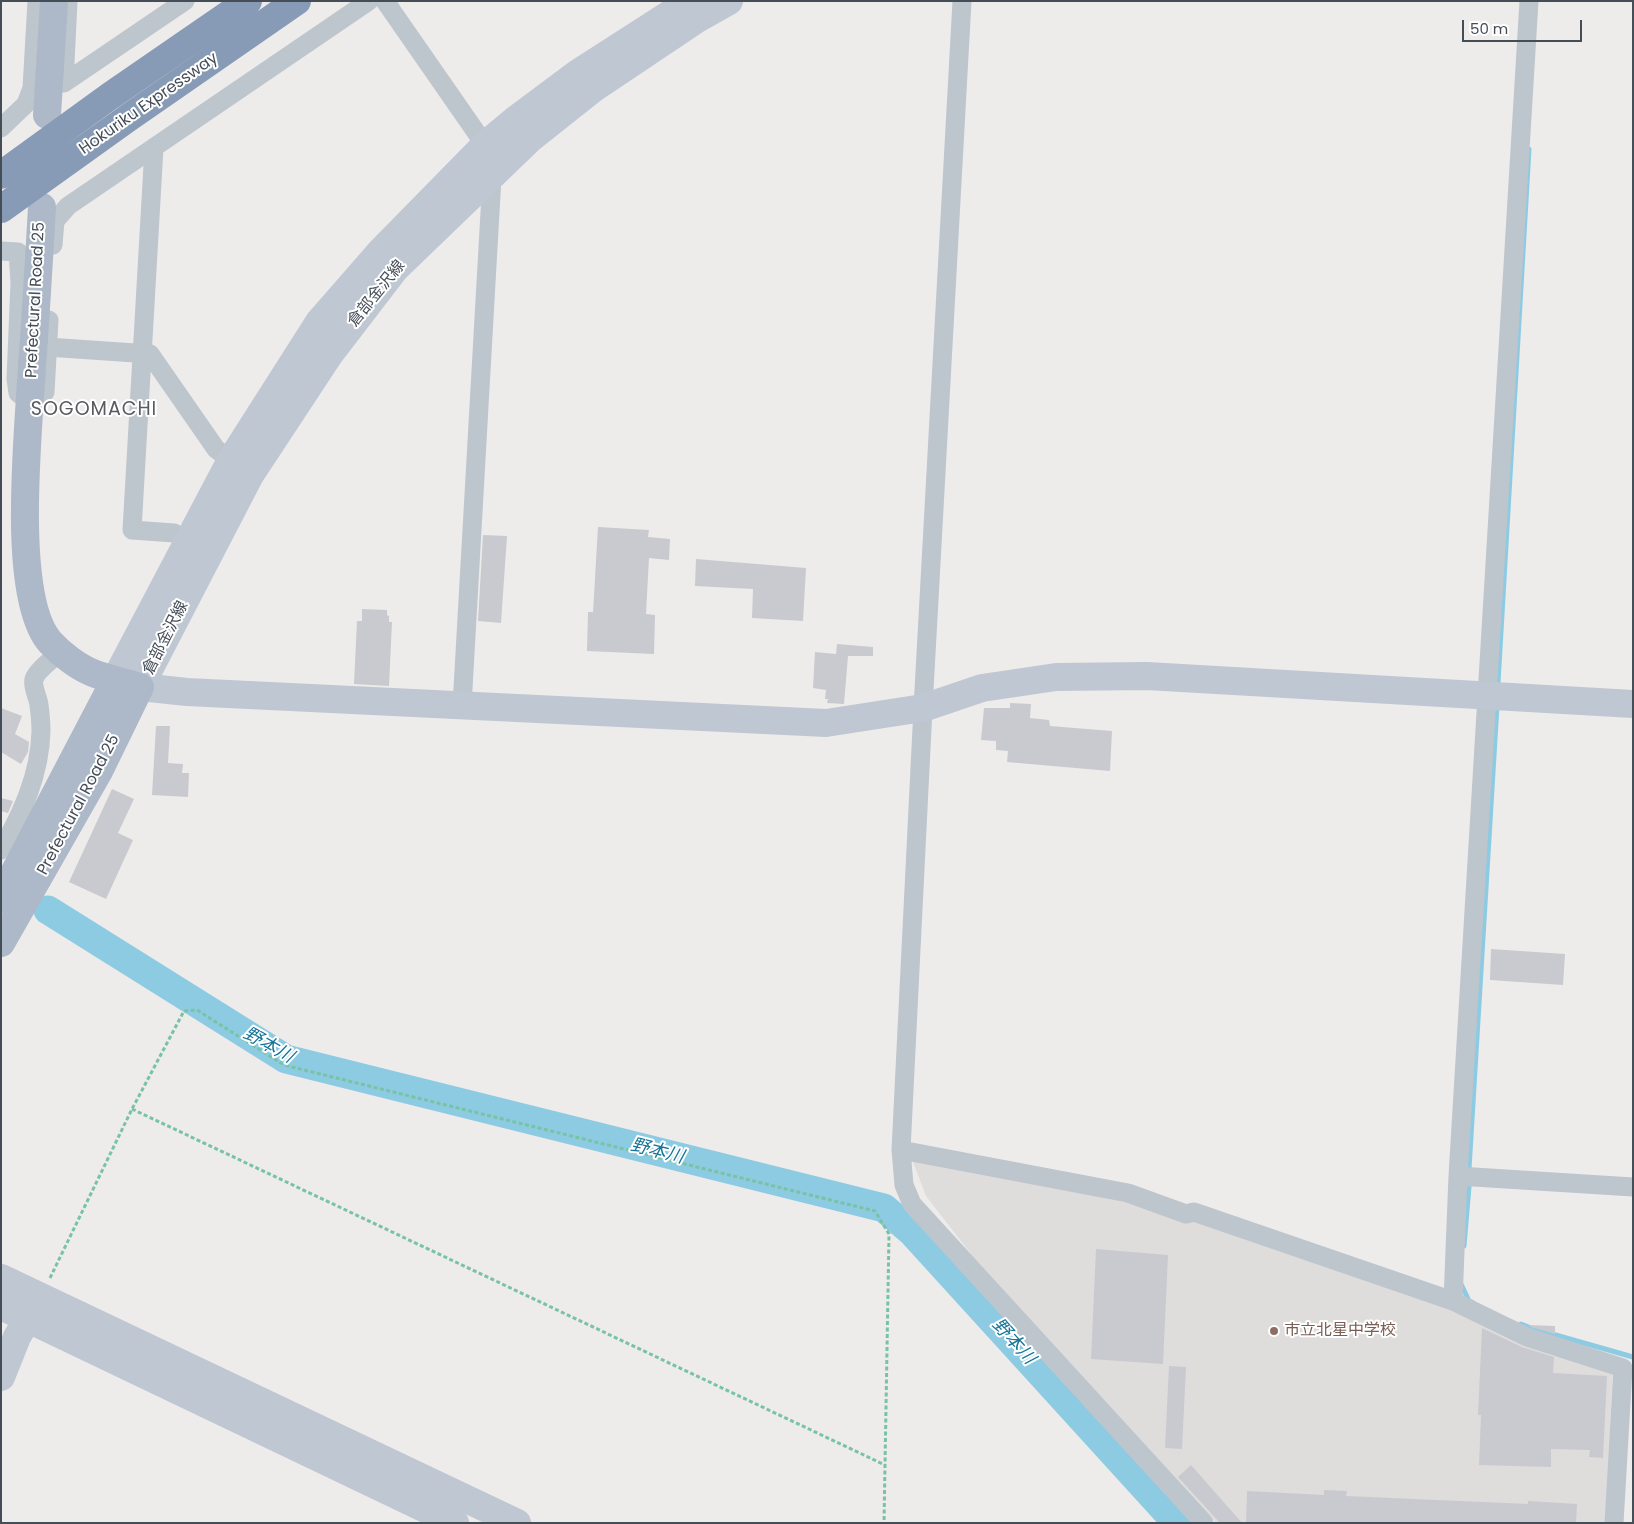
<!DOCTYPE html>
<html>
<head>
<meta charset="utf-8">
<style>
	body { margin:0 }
	#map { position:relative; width:1634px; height:1524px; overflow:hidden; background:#eeebeb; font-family:Poppins,sans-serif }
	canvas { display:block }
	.frame { position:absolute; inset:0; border:2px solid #454d57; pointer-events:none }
	.scale { position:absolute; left:1462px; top:20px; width:120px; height:22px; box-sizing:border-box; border:2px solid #454d57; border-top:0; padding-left:6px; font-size:15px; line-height:18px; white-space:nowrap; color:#454d57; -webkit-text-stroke:4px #fff; paint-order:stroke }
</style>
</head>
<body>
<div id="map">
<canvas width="1634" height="1524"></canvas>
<div class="frame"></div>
<div class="scale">50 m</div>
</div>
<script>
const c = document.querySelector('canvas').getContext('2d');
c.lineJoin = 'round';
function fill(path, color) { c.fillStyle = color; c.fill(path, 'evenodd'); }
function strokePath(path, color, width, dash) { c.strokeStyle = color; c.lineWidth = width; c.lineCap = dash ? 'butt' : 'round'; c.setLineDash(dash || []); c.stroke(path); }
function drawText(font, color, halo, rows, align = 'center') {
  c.font = font + ' Poppins,"Noto Sans JP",sans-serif'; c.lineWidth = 4; c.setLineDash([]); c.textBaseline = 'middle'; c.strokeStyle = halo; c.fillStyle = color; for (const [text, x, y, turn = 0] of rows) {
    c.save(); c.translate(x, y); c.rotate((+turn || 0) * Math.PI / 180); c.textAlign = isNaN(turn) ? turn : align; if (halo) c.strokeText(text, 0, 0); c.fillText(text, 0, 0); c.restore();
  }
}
fill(new Path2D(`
	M916 1159 1117 1197 1194 1219 1324 1261 1613 1372 1605 1523H1216L974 1258 926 1196 913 1162Z`), '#dfdcdc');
strokePath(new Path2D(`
	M1498 683 1529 149
	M1469 1169 1497 706
	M1464 1246 1469 1187
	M1461 1284 1469 1301 1472 1302
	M1521 1324 1531 1328 1633 1357`), '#8dcbe2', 5);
strokePath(new Path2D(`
	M48 910 286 1059 884 1208 912 1232 1177 1523`), '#8dcbe2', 29);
fill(new Path2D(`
	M598 527 649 530 648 537 670 539 669 560 649 558 646 614 655 615 654 654 587 651 588 612H593Z
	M483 535 507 536 501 623 478 621Z
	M696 559 806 568 803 621 752 618 753 589 695 586Z
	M362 609 387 610V615L389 616V622H392L389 686 354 684 357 621H362Z
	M837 644 873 647V656H848L844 704 827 703 828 699H825L826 690 813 688 815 652 836 654Z
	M1010 703 1031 704 1030 718 1049 720 1050 726 1112 731 1110 771 1007 762 1008 751 996 750V741L981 740 984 708H1010Z
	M1 708 22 716 15 734 29 742 28 752 21 764 1 752Z
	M156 726H170L168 763 183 764 182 773H189L188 797 152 795Z
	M112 789 134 799 118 833 133 840 106 899 69 882Z
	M1 798 13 801 8 813 1 811Z
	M1491 949 1565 954 1563 985 1490 980Z
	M1096 1249 1168 1255 1163 1364 1091 1359Z
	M1528 1325 1555 1326V1334L1531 1327Z
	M1482 1328 1522 1347 1554 1357 1553 1373 1607 1376 1603 1458 1589 1457 1590 1450 1551 1449V1467L1479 1465 1481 1415H1478Z
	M1169 1366 1186 1367 1182 1449 1165 1448Z
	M1191 1465 1242 1523H1220L1178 1477Z
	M1324 1490 1347 1491 1346 1496 1528 1504V1501L1577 1504 1576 1523H1246L1247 1491 1324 1495Z`), '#c8cad0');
strokePath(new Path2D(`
	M132 1109 885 1465
	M50 1278 132 1109 184 1011 197 1010 284 1065 875 1211 889 1234 884 1523`), '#78c3a3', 3, [4, 2.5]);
strokePath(new Path2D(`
	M68 1 64 83 185 1
	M385 1 485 145 492 177 462 706
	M962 1 923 708 901 1150 904 1185 912 1204 1204 1523
	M1 128 26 104 32 88 37 1
	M154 148 132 530 174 533 188 540
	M53 245 55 221 68 206 369 1
	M1 251 18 252 20 283 16 379 18 393 30 403 45 392 49 320
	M47 347 150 354 216 449 231 460
	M1 850C22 814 40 774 41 731 41 723 40 713 39 705 38 696 32 688 34 679 37 670 54 658 61 651
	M901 1150 1128 1193 1186 1214 1194 1212 1453 1301 1527 1337 1623 1368 1614 1523
	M1458 1176 1633 1187
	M1453 1301 1458 1176 1529 1`), '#bdc5cd', 19);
strokePath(new Path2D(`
	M729 1 697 19 594 88 531 138 395 269 329 355 250 475 140 687 187 692 826 723 923 708 982 688 1056 677 1147 676 1633 704
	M115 680 231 460 319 322 381 251 485 145 515 120 578 73 690 1
	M1 1278 517 1523
	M1 1306 455 1523
	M1 1377 17 1337 36 1304`), '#bfc7d3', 28);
strokePath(new Path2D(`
	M47 115 54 1
	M1 898 115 680
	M1 943 99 771 140 687C125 682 108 679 93 673 78 667 61 654 50 642 10 596 29 427 32 366 36 313 39 260 42 207`), '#adb9c8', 28);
strokePath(new Path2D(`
	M1 175 110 96 248 1
	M1 209 128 118 297 1`), '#879bb6', 28);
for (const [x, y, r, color] of [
	[1274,1331,5,"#8d6e63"]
]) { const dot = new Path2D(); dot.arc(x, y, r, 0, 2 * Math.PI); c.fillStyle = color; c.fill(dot); strokePath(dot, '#fff', 2); }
drawText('16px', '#454d57', '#fff', [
	["Hokuriku Expressway",149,104,-35],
	["倉部金沢線",377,294,-51],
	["Prefectural Road 25",36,300,-87],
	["倉部金沢線",166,638,-63],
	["Prefectural Road 25",79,805,-62]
]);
drawText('16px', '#785e54', '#fff', [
	["市立北星中学校",1284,1331]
], 'left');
drawText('italic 18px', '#187597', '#fff', [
	["野本川",268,1046,29],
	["野本川",657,1152,14],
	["野本川",1013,1342,48]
]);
c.letterSpacing = '1px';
drawText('19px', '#595b5f', '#fff', [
	["SOGOMACHI",94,410]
]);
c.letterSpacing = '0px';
</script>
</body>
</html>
